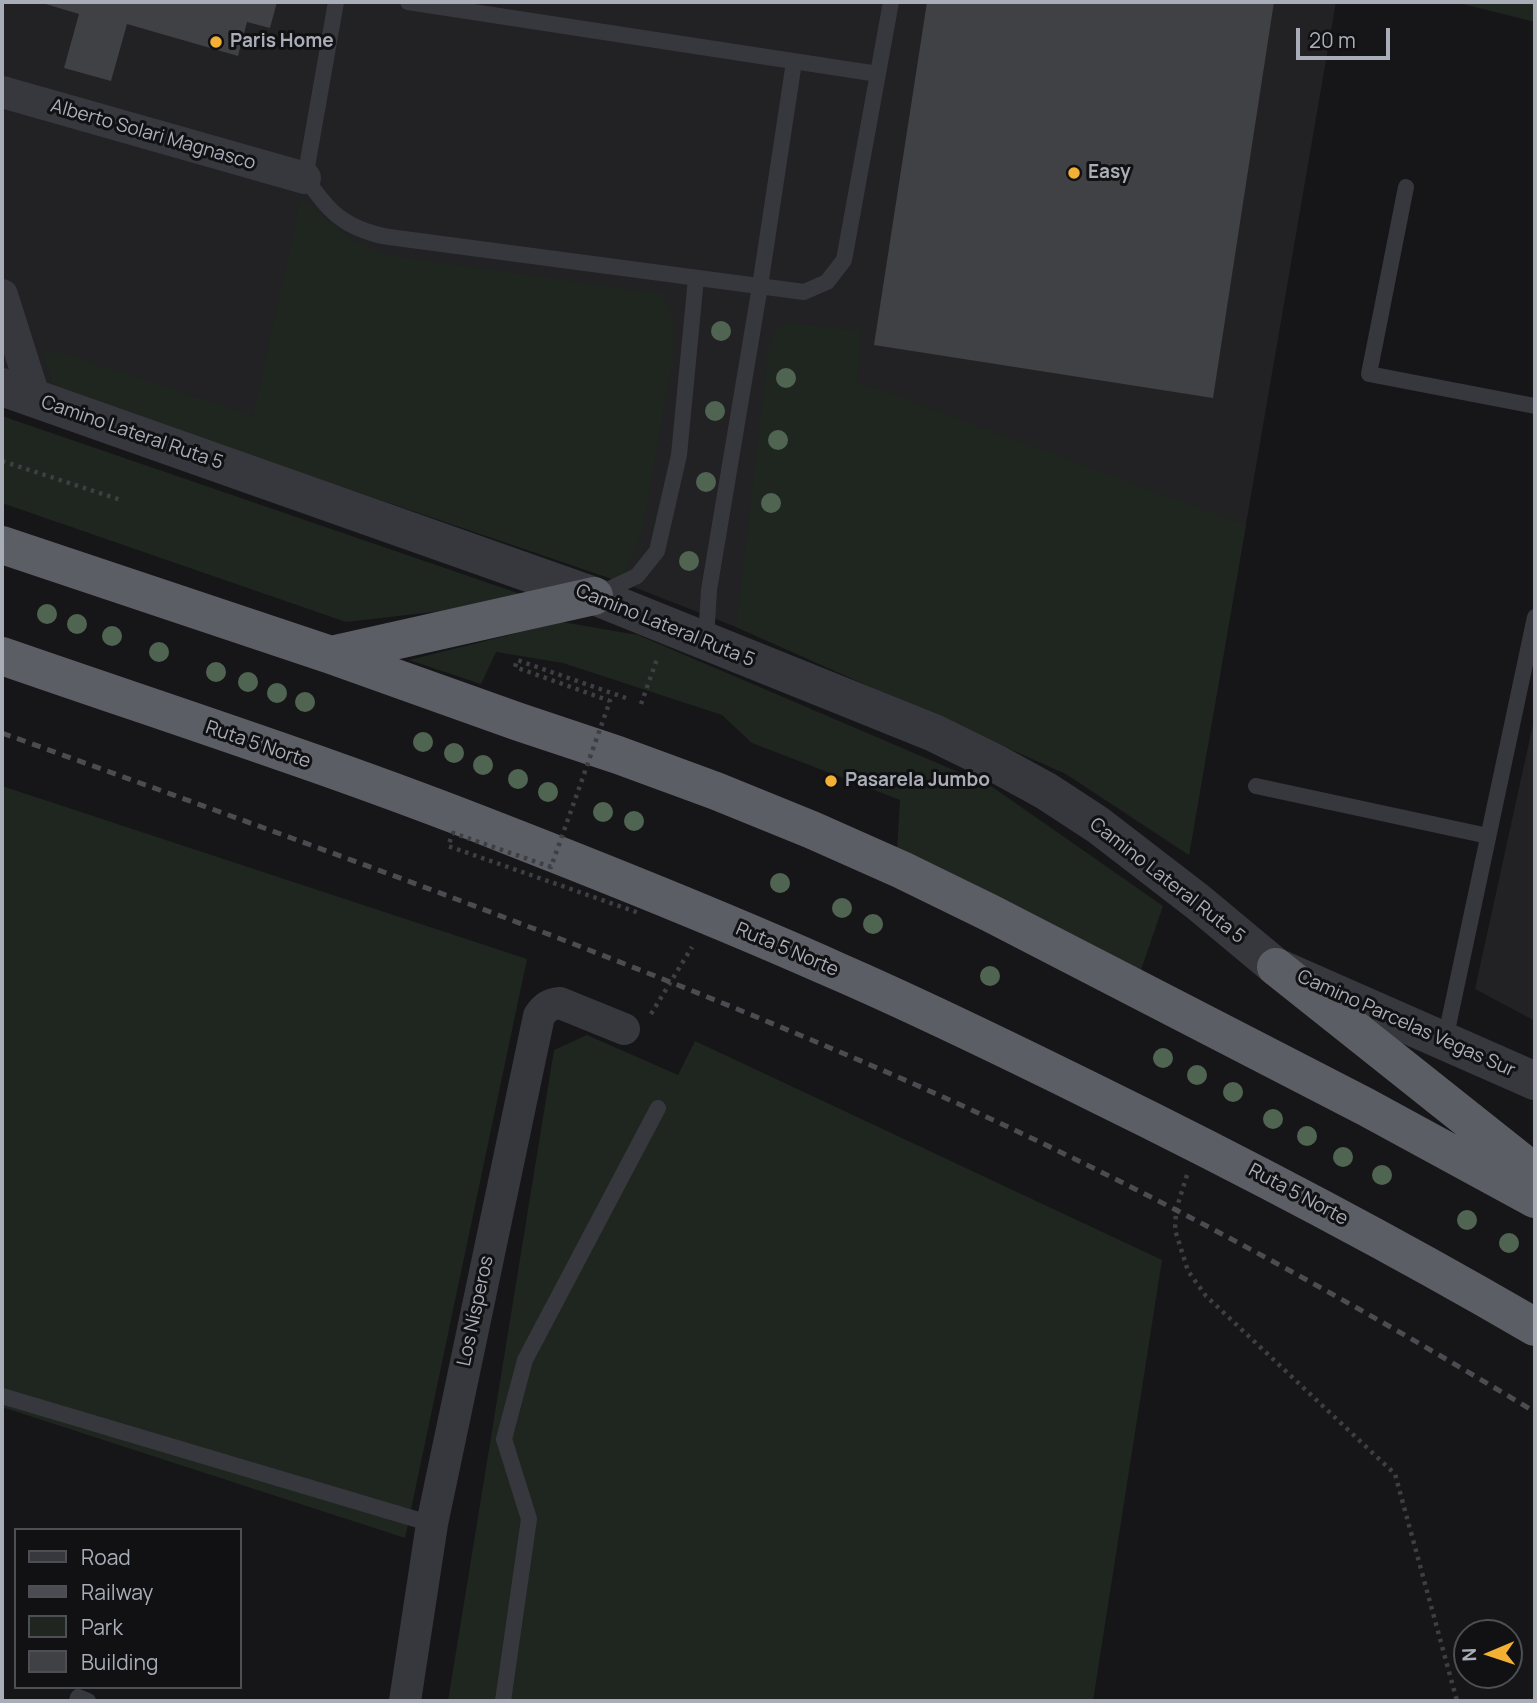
<!DOCTYPE html>
<html>
<head>
<meta charset="utf-8">
<style>
	body { margin:0 }
	#map { position:relative; width:1537px; height:1703px; overflow:hidden; background:#161618; font-family:Manrope,sans-serif }
	canvas { display:block }
	.frame { position:absolute; inset:0; border:4px solid #a8adb8; pointer-events:none }
	.legend { position:absolute; left:14px; top:1528px; width:228px; height:161px; box-sizing:border-box; background:#111113; border:2px solid #4d4f55; margin:0; padding:9px 12px; list-style:none; font-size:21px; color:#a8adb8 }
	.legend li { display:flex; align-items:center; gap:14px; height:35px }
	.legend b { width:35px; border:2px solid #4d4f55 }
	.north { position:absolute; left:1453px; top:1619px; width:70px; height:70px; box-sizing:border-box; background:#111113; border:2px solid #4d4f55; border-radius:50%; rotate:268deg; font-size:19px; font-weight:700; line-height:28px; text-align:center; color:#a8adb8 }
	.north::after { content:''; display:block; margin:auto; width:24px; height:32px; background:#f2b134; clip-path:polygon(50% 0,100% 100%,50% 72%,0 100%) }
	.scale { position:absolute; left:1296px; top:28px; width:94px; height:32px; box-sizing:border-box; border:4px solid #a8adb8; border-top:0; padding-left:9px; font-size:21px; line-height:24px; white-space:nowrap; color:#a8adb8; -webkit-text-stroke:5px #111113; paint-order:stroke }
</style>
</head>
<body>
<div id="map">
<canvas width="1537" height="1703"></canvas>
<div class="frame"></div>
<ul class="legend">
<li><b style="height:9px;background:#37383d"></b>Road</li>
<li><b style="height:9px;background:#4a4c52"></b>Railway</li>
<li><b style="height:19px;background:#1e261f"></b>Park</li>
<li><b style="height:19px;background:#404145"></b>Building</li>
</ul>
<div class="north">N</div>
<div class="scale">20 m</div>
</div>
<script>
const c = document.querySelector('canvas').getContext('2d');
c.lineJoin = 'round';
function fill(path, color) { c.fillStyle = color; c.fill(path, 'evenodd'); }
function strokePath(path, color, width, dash) { c.strokeStyle = color; c.lineWidth = width; c.lineCap = dash ? 'butt' : 'round'; c.setLineDash(dash || []); c.stroke(path); }
function drawText(font, color, halo, rows, align = 'center') {
  c.font = font + ' Manrope,sans-serif'; c.lineWidth = 6; c.setLineDash([]); c.textBaseline = 'middle'; c.strokeStyle = halo; c.fillStyle = color; for (const [text, x, y, turn = 0] of rows) {
    c.save(); c.translate(x, y); c.rotate((+turn || 0) * Math.PI / 180); c.textAlign = isNaN(turn) ? turn : align; if (halo) c.strokeText(text, 0, 0); c.fillText(text, 0, 0); c.restore();
  }
}
fill(new Path2D(`
	M2 2H1336L1189 855 1066 774 736 627 621 582 2 370Z
	M1535 715V1021L1475 989Z`), '#222225');
fill(new Path2D(`
	M1455 2H1535V22Z
	M301 199 352 240 387 255 663 294 673 320 674 351 642 533 621 582 69 394 52 382 43 352 62 353 253 416Z
	M781 323 862 330 857 381 1246 525 1189 855 1066 774 736 627 769 345Z
	M2 416 538 600 346 622 2 503Z
	M562 622 638 635 991 786 1163 906 1141 970 897 850 900 800 752 743 722 715 563 663 496 652 481 684 409 660Z
	M2 786 527 959 405 1538 2 1407Z
	M587 1035 678 1075 695 1041 1162 1260 1093 1701H448L554 1050Z`), '#1e261f');
fill(new Path2D(`
	M39 2H277L270 28 247 22 238 56 127 24 111 81 64 68 79 14Z
	M927 2H1274L1213 398 874 345Z`), '#404145');
strokePath(new Path2D(`
	M2 461 121 500
	M641 704 657 659
	M651 1014 692 947
	M1187 1175 1176 1210 1175 1230 1188 1271 1206 1296 1395 1474 1457 1701`), '#3d3f44', 4.5, [3.5, 5]);
strokePath(new Path2D(`
	M336 2 305 178C316 192 327 209 342 219 354 228 375 235 389 237L804 292 827 282 844 260 891 2
	M408 2 878 74
	M1406 187 1369 374 1535 406
	M601 593 637 576 657 551 679 455 696 278
	M706 639 709 590 760 286 794 62
	M1256 786 1488 836
	M1445 1040 1535 617
	M2 1396 432 1524
	M77 1701 78 1697 88 1701
	M503 1701 529 1519 504 1439 525 1360 658 1108`), '#37383d', 16);
strokePath(new Path2D(`
	M2 92 305 178
	M2 295 35 399
	M405 1701 432 1524 539 1016C545 1007 550 1004 560 1003L624 1029`), '#37383d', 32);
strokePath(new Path2D(`
	M2 387 594 596 934 733 993 762 1046 791 1098 825 1198 902 1276 967 1535 1081`), '#37383d', 38);
strokePath(new Path2D(`
	M2 545 331 655 519 722 618 755 716 791 812 830 902 870 990 913 1366 1107 1535 1199
	M331 655 594 596
	M2 656C169 714 338 768 502 833 615 877 727 922 837 971 922 1008 1006 1049 1089 1090 1240 1164 1389 1242 1535 1327
	M1276 967 1535 1173`), '#5b5e65', 38);
strokePath(new Path2D(`
	M2 733C311 845 622 955 923 1088 1134 1182 1338 1293 1535 1412`), '#4a4c52', 5, [9, 7]);
strokePath(new Path2D(`
	M626 698 517 660 515 667 610 701 551 867 453 833 448 846 639 913`), '#3d3f44', 4.5, [3.5, 5]);
c.fillStyle = '#506452';
for (const [x, y] of [
	[721,331],
	[786,378],
	[715,411],
	[778,440],
	[706,482],
	[771,503],
	[689,561],
	[47,614],
	[77,624],
	[112,636],
	[159,652],
	[216,672],
	[248,682],
	[277,693],
	[305,702],
	[423,742],
	[454,753],
	[483,765],
	[518,779],
	[548,792],
	[603,812],
	[634,821],
	[780,883],
	[842,908],
	[873,924],
	[990,976],
	[1163,1058],
	[1197,1075],
	[1233,1092],
	[1273,1119],
	[1307,1136],
	[1343,1157],
	[1382,1175],
	[1467,1220],
	[1509,1243]
]) { c.beginPath(); c.arc(x, y, 10, 0, 2 * Math.PI); c.fill(); }
for (const [x, y, r, color] of [
	[216,42,7,"#f2b134"],
	[1074,173,7,"#f2b134"],
	[831,781,7,"#f2b134"]
]) { const dot = new Path2D(); dot.arc(x, y, r, 0, 2 * Math.PI); c.fillStyle = color; c.fill(dot); strokePath(dot, '#111113', 2.5); }
drawText('bold 19px', '#a8adb8', '#111113', [
	["Paris Home",230,42],
	["Easy",1088,173],
	["Pasarela Jumbo",845,781]
], 'left');
drawText('19px', '#a8adb8', '#111113', [
	["Alberto Solari Magnasco",153,135,16],
	["Camino Lateral Ruta 5",132,433,19],
	["Camino Lateral Ruta 5",665,626,22],
	["Ruta 5 Norte",258,745,19],
	["Camino Lateral Ruta 5",1167,881,38],
	["Ruta 5 Norte",787,950,23],
	["Camino Parcelas Vegas Sur",1406,1024,24],
	["Ruta 5 Norte",1298,1195,28],
	["Los Nísperos",476,1311,-78]
]);
</script>
</body>
</html>
